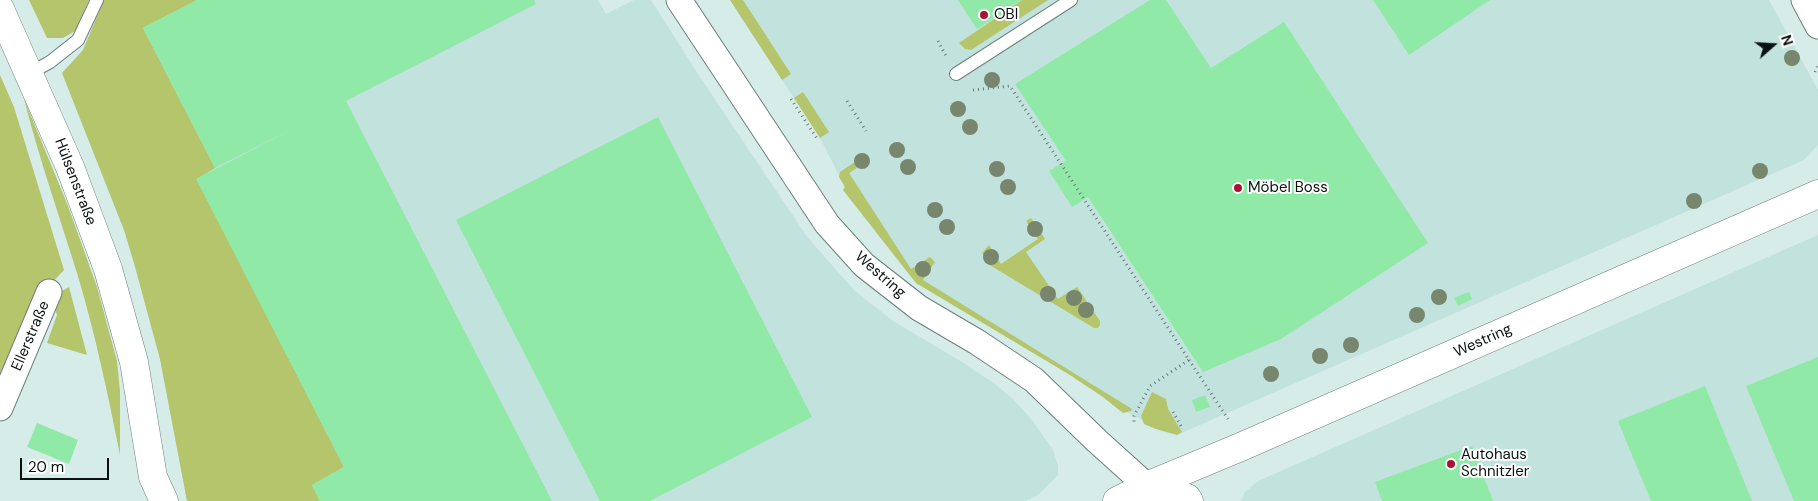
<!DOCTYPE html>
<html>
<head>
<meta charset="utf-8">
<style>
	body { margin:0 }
	#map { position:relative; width:1818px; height:501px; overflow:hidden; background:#d6ece9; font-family:"DM Sans",sans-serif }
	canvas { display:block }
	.north { position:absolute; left:1748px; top:20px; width:50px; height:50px; -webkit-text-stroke:4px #fff; paint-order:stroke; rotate:71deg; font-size:14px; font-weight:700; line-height:20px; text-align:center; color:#0a1211 }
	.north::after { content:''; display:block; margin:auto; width:18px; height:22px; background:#0a1211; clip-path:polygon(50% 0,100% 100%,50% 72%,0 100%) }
	.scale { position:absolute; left:20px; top:458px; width:89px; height:22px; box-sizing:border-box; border:2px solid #0a1211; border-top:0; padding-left:6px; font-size:15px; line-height:18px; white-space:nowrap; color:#0a1211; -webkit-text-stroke:4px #fff; paint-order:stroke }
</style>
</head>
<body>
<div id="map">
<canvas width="1818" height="501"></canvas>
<div class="north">N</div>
<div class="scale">20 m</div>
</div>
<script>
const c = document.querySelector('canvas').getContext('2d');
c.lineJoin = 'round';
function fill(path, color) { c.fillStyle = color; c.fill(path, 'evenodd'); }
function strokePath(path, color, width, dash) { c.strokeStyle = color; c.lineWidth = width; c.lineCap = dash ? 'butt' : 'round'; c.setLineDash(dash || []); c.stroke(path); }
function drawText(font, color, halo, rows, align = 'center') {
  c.font = font + ' "DM Sans",sans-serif'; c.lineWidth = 4; c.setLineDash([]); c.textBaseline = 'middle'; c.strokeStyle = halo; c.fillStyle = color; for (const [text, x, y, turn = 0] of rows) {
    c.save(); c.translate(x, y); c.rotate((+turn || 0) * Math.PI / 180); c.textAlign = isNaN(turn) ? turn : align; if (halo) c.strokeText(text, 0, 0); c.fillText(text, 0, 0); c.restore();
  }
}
fill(new Path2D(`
	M104 0H598L606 14 634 0H651L698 74 808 238 855 291 893 321 962 362 995 384 1013 399 1032 420 1053 450 1058 466V475L1038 495 1026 501H187L160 359 134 263 124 230 62 73 83 50Z
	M730 0H1769L1818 90V145L1804 160 1177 435 1156 429 1144 424 1142 420 1127 412 1123 413 1103 397 1070 375 916 283 843 190 845 187 820 138Z
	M1818 235V501H1241L1245 492 1258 481Z`), '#c2e2dd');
fill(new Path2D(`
	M29 0H89L75 31 63 38H47Z
	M104 0H197L143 28 215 168 197 179 344 467 312 485 320 501H187L160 359 134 263 124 230 62 73 83 50Z
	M730 0H743L791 74 782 80Z
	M1022 0H1048L971 50 965 49 959 43Z
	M0 75 14 107 64 270 48 287 0 383Z
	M803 92 829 132 820 138 794 98Z
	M24 99 68 206 97 287 117 361 120 391V455C108 394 95 333 77 273 59 215 39 158 24 99Z
	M864 156 868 161 849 173 911 269 930 257 935 262 923 280 1132 409 1131 411 1123 413 1103 397 1070 375 916 283 843 190 845 187 839 177 840 172Z
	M1031 218 1045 239 1026 252 1058 299 1077 287 1100 321V325L1098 328H1094L988 264 982 253 989 245 1001 264 1038 239 1026 221Z
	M69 287 87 355 47 343 57 315 51 297Z
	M1152 392 1166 399 1168 409 1182 432 1177 435 1156 429 1144 424 1141 416Z`), '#b4c56b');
fill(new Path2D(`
	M197 0H534L536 4 346 101 552 501H320L312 485 344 467 196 179 302 124 215 168 143 28Z
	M958 0H1022L977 29Z
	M1150 0H1166L1211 68 1284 22 1428 243 1281 339 1203 372 1088 197 1072 207 1049 171 1066 161 1015 84Z
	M1373 0H1490L1409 55Z
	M658 117 812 417 650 501H600L456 220Z
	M1469 292 1472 299 1458 306 1454 298Z
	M1818 357V501H1794L1746 386Z
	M1705 386 1752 501H1651L1618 421Z
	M1205 395 1210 407 1196 412 1192 400Z
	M37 423 78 440 69 464 27 447Z
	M1472 446 1493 501H1382L1375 482Z`), '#91e9a8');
const service = new Path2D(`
	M30 73 50 62 78 40 97 0
	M956 74 1071 0`);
const minor = new Path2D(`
	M679 0 827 224 864 265 919 308 977 342 1034 380 1097 441 1147 486
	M1804 0 1818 26
	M0 408 49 292`);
const tertiary = new Path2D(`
	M1147 486 1187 498 1189 501`);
const secondary = new Path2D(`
	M0 9 70 167 108 269 134 362 153 477 164 501
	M1117 501 1147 486 1243 446 1818 194`);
strokePath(service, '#6c807d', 14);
strokePath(minor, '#6c807d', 27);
strokePath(tertiary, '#6c807d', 29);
strokePath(secondary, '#6c807d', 29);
strokePath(new Path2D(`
	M938 41 946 56
	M1815 72 1818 65
	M973 90 1010 86 1189 360 1150 386 1134 416V423
	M791 99 818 140
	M847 101 866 131
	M1189 360 1228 419
	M1173 412 1181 426`), '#6a7977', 3, [1, 4]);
strokePath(service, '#fff', 12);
strokePath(minor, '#fff', 25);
strokePath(tertiary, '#fff', 28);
strokePath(secondary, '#fff', 28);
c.fillStyle = '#78866d';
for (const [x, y] of [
	[1792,58],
	[992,80],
	[958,109],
	[970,127],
	[897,150],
	[862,161],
	[908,167],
	[997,169],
	[1760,171],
	[1008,187],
	[1694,201],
	[935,210],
	[947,227],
	[1035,229],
	[991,257],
	[923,269],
	[1048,294],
	[1439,297],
	[1074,298],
	[1086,310],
	[1417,315],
	[1351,345],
	[1320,356],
	[1271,374]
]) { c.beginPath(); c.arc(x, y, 8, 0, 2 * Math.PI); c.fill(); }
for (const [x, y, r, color] of [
	[984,15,5,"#a91235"],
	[1238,188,5,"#a91235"],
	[1451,464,5,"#a91235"]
]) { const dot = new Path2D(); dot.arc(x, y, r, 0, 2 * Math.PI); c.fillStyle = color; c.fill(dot); strokePath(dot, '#fff', 2); }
drawText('15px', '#0a1211', '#fff', [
	["OBI",994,15],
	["Möbel Boss",1248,188],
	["Autohaus",1461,455],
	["Schnitzler",1461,472]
], 'left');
drawText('15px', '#0a1211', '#fff', [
	["Hülsenstraße",75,182,69],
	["Westring",880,275,41],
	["Ellerstraße",31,336,-67],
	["Westring",1483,341,-24]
]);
</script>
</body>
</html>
